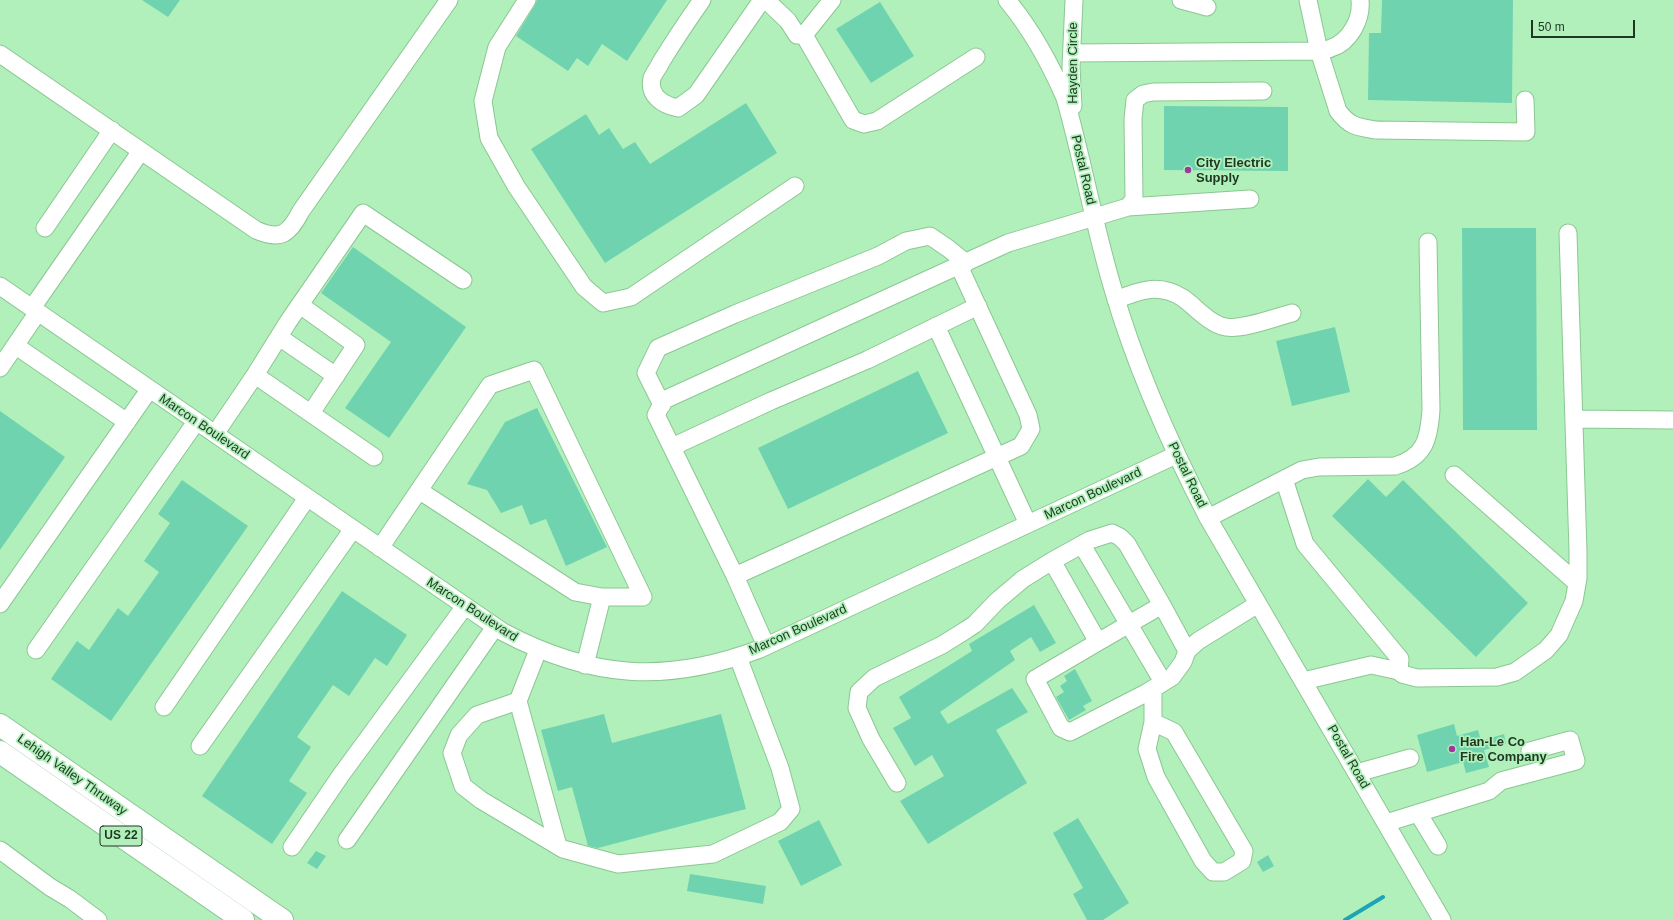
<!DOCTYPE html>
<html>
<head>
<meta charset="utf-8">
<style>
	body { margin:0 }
	#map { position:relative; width:1673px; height:920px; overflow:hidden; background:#b1f0ba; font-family:Helvetica,sans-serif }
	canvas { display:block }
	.scale { position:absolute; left:1531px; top:20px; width:104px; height:18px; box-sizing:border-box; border:2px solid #1e3722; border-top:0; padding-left:5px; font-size:12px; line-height:14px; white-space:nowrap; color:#1e3722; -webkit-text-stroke:3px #b1f0ba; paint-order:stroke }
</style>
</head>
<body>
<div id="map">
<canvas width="1673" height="920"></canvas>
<div class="scale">50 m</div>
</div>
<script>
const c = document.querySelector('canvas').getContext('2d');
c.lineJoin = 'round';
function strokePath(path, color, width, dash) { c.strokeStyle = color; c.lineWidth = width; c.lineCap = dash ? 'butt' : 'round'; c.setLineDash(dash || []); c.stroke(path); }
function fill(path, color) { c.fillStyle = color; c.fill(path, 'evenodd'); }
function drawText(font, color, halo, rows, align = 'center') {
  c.font = font + ' Helvetica,sans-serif'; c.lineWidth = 3.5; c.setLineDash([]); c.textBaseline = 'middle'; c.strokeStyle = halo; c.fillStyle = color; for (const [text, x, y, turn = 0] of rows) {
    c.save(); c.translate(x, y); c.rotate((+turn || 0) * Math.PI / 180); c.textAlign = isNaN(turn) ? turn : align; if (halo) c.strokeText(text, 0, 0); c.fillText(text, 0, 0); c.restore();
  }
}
strokePath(new Path2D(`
	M1345 920 1383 897`), '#1da5b6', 4);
fill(new Path2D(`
	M142 0H180L168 17Z
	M537 0H667L627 61 602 44 588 66 577 58 568 71 516 36 535 5Z
	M1382 0H1513L1512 103 1368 100 1369 33H1381Z
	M880 2 914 56 871 83 836 29Z
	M746 103 777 153 605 263 531 149 586 114 599 135 609 128 623 149 635 142 650 164Z
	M1164 106 1288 107V171L1164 170Z
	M1462 228H1536L1537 430H1463Z
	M353 247 466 327 389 438 345 408 391 342 321 293Z
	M1335 327 1350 392 1292 406 1276 341Z
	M918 371 948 433 788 509 758 448Z
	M537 408 607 547 566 566 546 519 530 525 522 505 501 513 487 490 467 484 505 422Z
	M0 411 65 457 0 550Z
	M1368 479 1386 497 1403 480 1528 603 1476 657 1332 516Z
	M182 480 248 526 111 721 51 679 77 641 89 650 118 608 128 616 159 572 144 561 170 523 158 514Z
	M342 591 407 635 387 666 375 658 349 696 333 685 297 737 311 747 289 781 307 793 272 844 202 796Z
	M1034 605 1056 643 1040 652 1031 637 1010 651 1015 660 940 712 948 724 1012 688 1028 712 996 730 1027 783 928 844 900 801 944 776 932 755 915 766 893 728 911 718 899 697 972 651 969 644Z
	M1075 669 1092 701 1083 706 1086 710 1069 720 1056 697 1064 692 1060 686 1067 681 1064 676Z
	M604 714 612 743 721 714 746 809 598 848 588 846 572 787 558 791 541 730Z
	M1454 724 1457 736 1478 730 1481 741 1504 734 1506 744 1484 750 1489 767 1466 773 1463 762 1427 772 1417 735Z
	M1078 818 1129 903 1103 920H1087L1073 894 1083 888 1053 833Z
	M819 820 842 865 801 886 778 841Z
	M316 851 326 856 317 869 307 863Z
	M1268 855 1274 866 1263 872 1257 862Z
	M690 874 766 886 763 904 687 891Z`), '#6fd3b0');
const minor = new Path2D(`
	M527 0 497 47 483 101 489 138 516 186 584 287 603 303 631 297 795 186
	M702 0C688 20 674 41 661 62 659 67 654 73 652 78 648 96 663 105 678 108L696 95 762 0
	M766 0 788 21 797 35H804L832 0
	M1007 0C1031 29 1050 63 1065 98 1083 161 1094 226 1113 289 1136 369 1170 444 1208 518L1442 920
	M1181 0 1207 7
	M1308 0 1319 51C1323 50 1328 50 1331 48 1350 42 1362 19 1360 0
	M804 35 853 120 864 124 877 121 976 57
	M1072 53 1319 51 1338 111C1350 127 1358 127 1376 130L1526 132 1525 100
	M0 54 256 230C281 241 289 234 301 211L449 0
	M1073 106 1071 67 1074 0
	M1128 207 1250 199
	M45 228 112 130
	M0 286 503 632C592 679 666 684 760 649L1176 455
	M1116 300C1140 290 1159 283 1183 298 1190 303 1196 309 1202 314 1209 320 1217 326 1226 327 1243 330 1276 317 1292 313
	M300 305 356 345 311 413
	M32 308 141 151
	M936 326 1028 524
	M279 337 336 376
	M16 346 127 422
	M0 368 38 312
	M255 375 374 457
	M662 405 646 373 658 348 735 314 878 256 906 241 930 236 949 249 966 263
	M1574 419 1673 420
	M215 434 255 375 288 322 363 213 463 280
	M672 447 771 401 867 360 978 306
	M1454 475 1577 583
	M1284 479 1305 544 1400 659 1399 671
	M1208 518 1302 470 1319 467 1395 466C1425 457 1429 439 1431 410L1428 242
	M1082 545 1163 682
	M380 548 490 385 534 370 643 597H602L575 592 420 491
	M1052 561 1090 540 1112 533 1120 537 1127 544 1162 605 1187 651
	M735 576 1021 446 1031 429 1028 415 959 266
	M0 604 149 390
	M1098 642 1162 605
	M766 646 735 576 656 415 664 400 1008 243 1128 207 1134 199 1133 119 1135 100 1143 94 1153 92 1263 91
	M36 650 196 422
	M538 650 518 701 477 715 459 735 452 753 463 786 481 800 563 849 618 864 713 854 780 822 791 809 780 768 738 657
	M585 665 602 597
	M1303 681 1371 665 1399 671 1402 674 1417 678 1497 677 1515 672 1546 650 1559 635 1574 601 1578 578V551L1568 233
	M518 701 558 846
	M164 707 307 498
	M1153 722 1174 732 1244 851 1242 861 1224 872H1213L1203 861 1156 777 1147 749 1153 722V689
	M200 746 353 529
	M1357 773 1410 758
	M897 783 871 739 857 708 859 692 874 678 942 645 966 630 975 624 997 601 1023 579 1052 561 1098 642 1035 679 1061 728 1070 732 1146 693 1172 677 1183 662 1187 651 1198 641 1258 604
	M1418 813 1438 846
	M1386 823 1489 791 1501 781 1576 761 1570 740 1530 751
	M347 840 495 627
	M292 847 341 775 465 606
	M0 850 50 887 70 899 98 920`);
const highway = new Path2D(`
	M0 725 282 920
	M0 752 243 920`);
strokePath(minor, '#8bc793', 19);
strokePath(highway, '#8bc793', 24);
strokePath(minor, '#fff', 17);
strokePath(highway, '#fff', 22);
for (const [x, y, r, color] of [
	[1188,170,4,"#9e389d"],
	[1452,749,4,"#9e389d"]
]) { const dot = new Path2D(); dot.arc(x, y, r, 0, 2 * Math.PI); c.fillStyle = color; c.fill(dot); strokePath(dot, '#b1f0ba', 1.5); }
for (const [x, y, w] of [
	[121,836,42]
]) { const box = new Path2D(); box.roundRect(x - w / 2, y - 10, w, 20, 3); c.fillStyle = '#b1f0ba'; c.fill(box); strokePath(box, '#1e3722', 1); }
drawText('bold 12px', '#1e3722', null, [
	["US 22",121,836]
]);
drawText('13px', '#1e3722', '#b1f0ba', [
	["Hayden Circle",1073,63,-90],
	["Postal Road",1083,170,77],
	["Marcon Boulevard",204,427,34],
	["Postal Road",1187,475,64],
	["Marcon Boulevard",1093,494,-25],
	["Marcon Boulevard",472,610,33],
	["Marcon Boulevard",798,630,-24],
	["Postal Road",1348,757,60],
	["Lehigh Valley Thruway",72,775,35]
]);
drawText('bold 13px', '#1e3722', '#b1f0ba', [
	["City Electric",1196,163],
	["Supply",1196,178],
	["Han-Le Co",1460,742],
	["Fire Company",1460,757]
], 'left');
</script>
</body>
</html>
